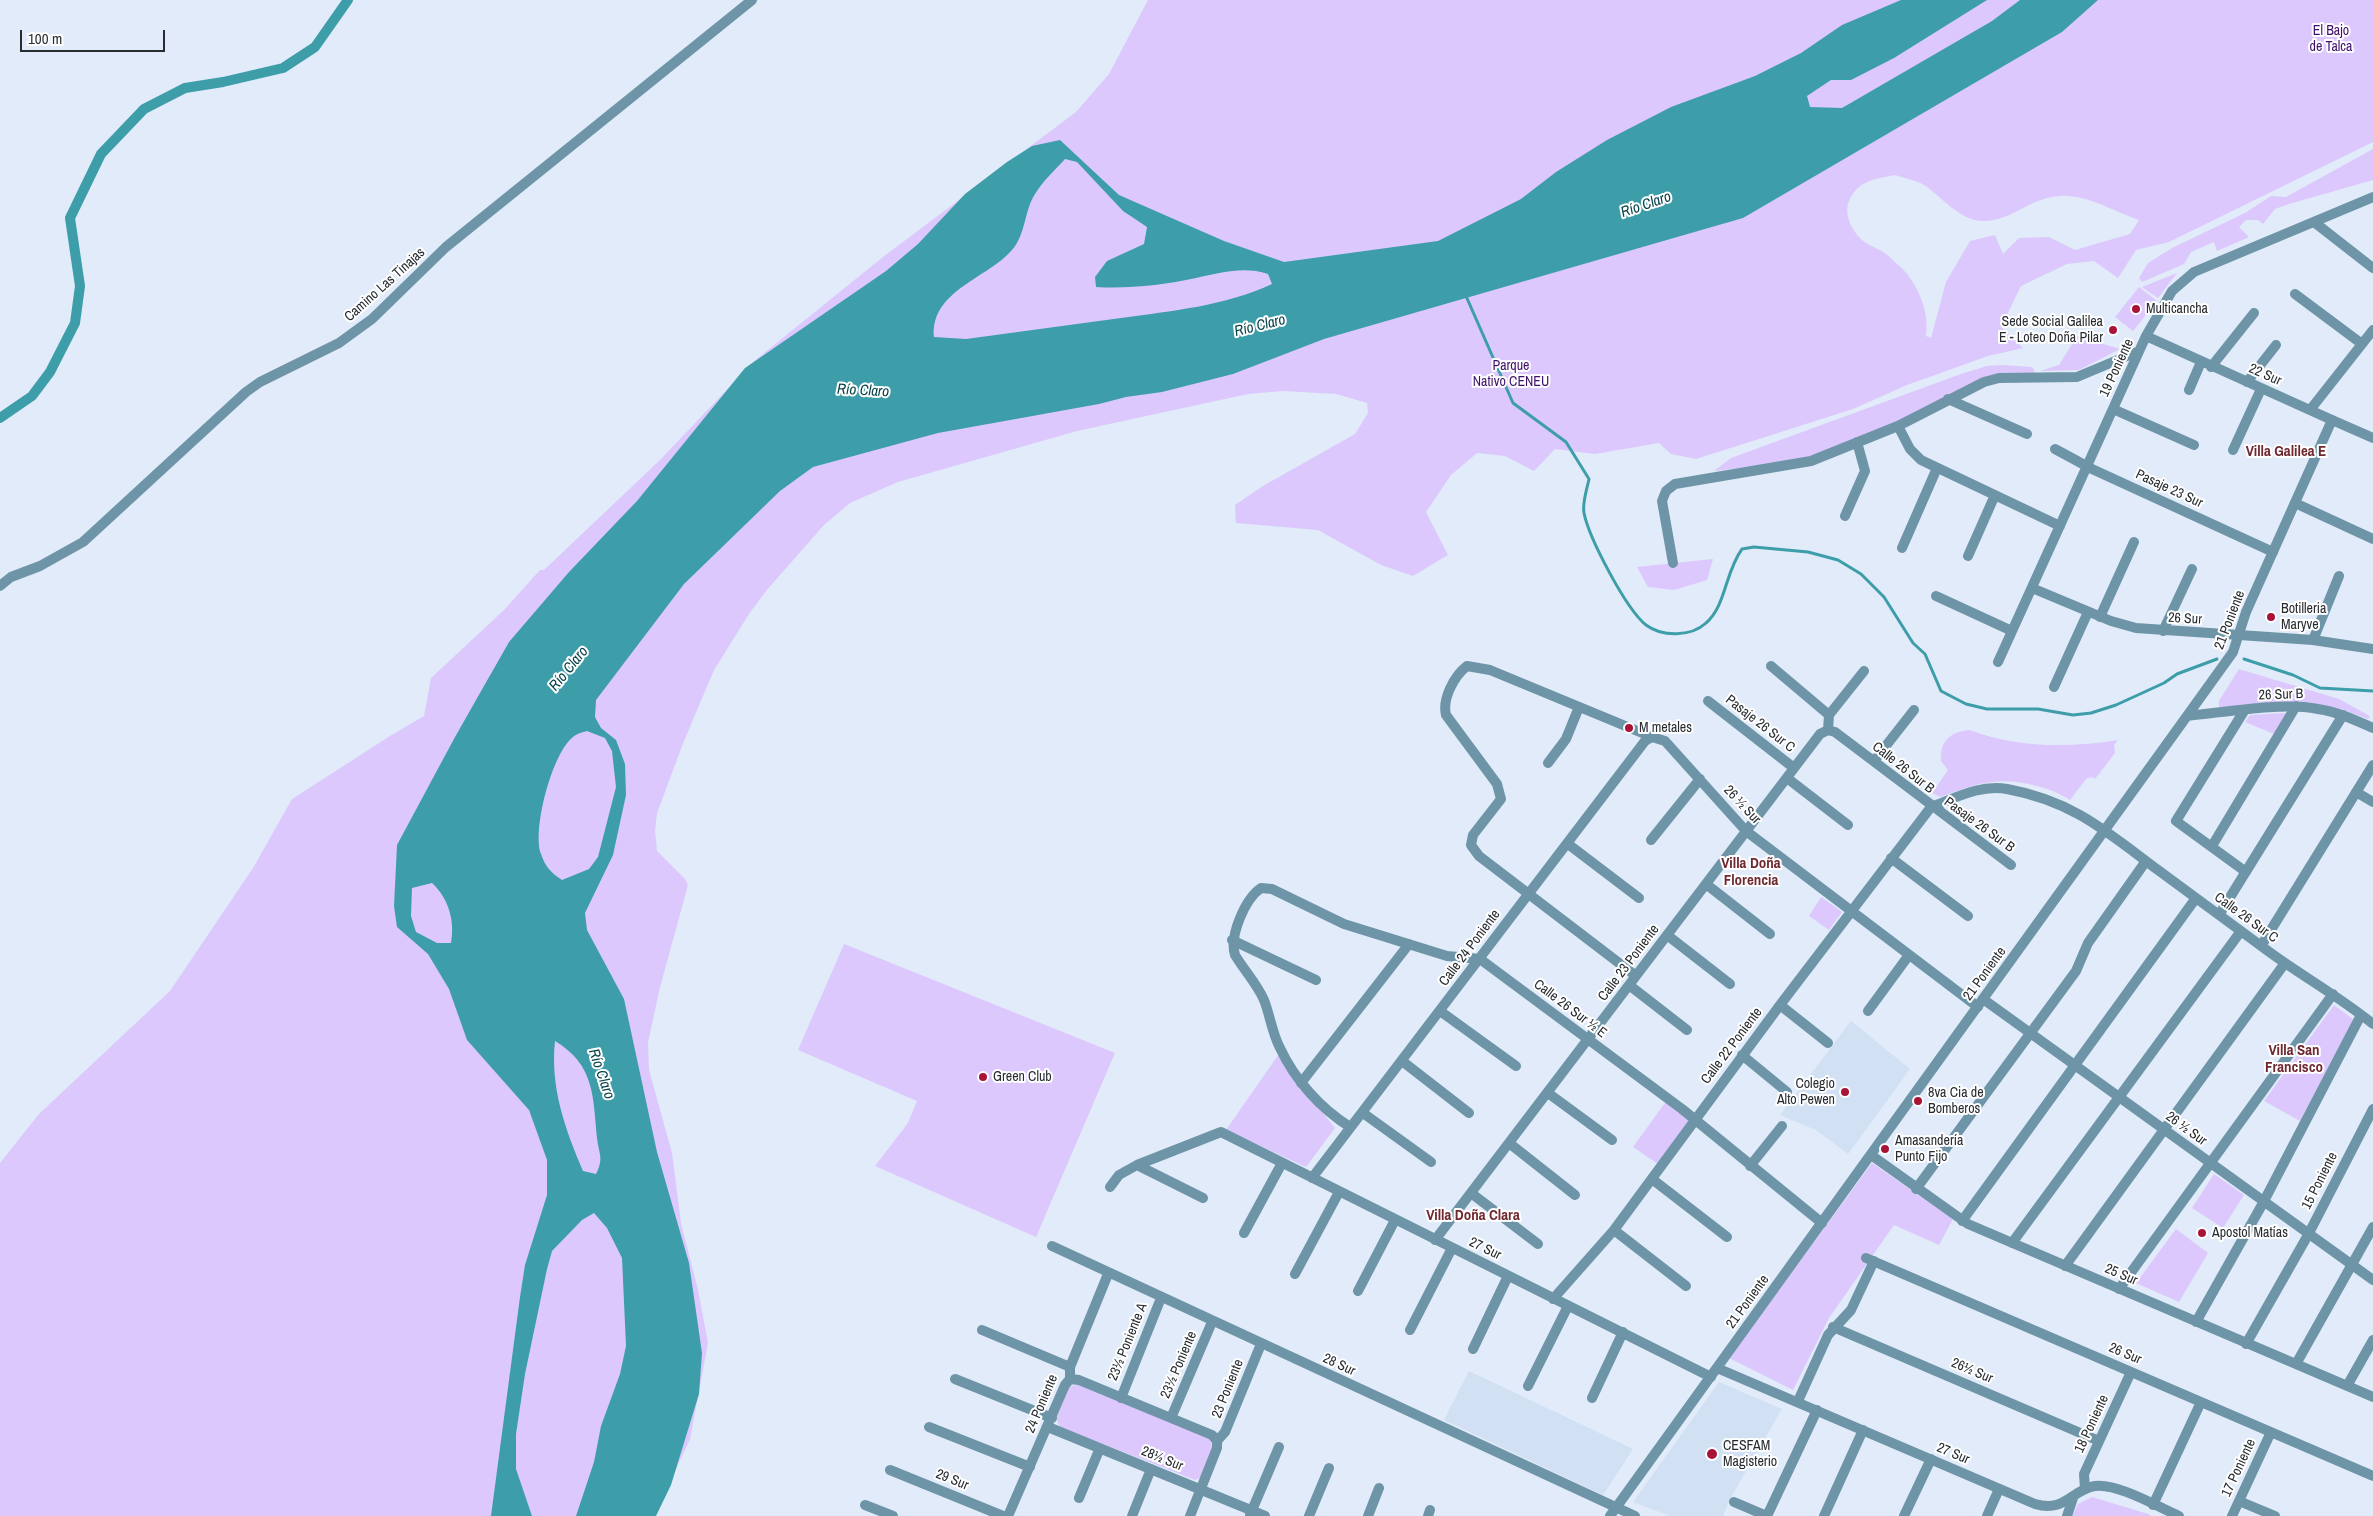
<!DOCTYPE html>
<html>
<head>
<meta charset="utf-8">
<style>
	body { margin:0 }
	#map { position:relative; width:2373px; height:1516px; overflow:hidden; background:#e1ebf9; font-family:"Archivo Narrow",sans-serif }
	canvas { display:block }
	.scale { position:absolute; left:20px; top:30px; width:145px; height:22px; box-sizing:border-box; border:2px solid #282c31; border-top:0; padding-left:6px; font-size:15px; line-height:18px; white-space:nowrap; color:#282c31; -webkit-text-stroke:4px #fff; paint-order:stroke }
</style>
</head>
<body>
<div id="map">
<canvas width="2373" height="1516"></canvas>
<div class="scale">100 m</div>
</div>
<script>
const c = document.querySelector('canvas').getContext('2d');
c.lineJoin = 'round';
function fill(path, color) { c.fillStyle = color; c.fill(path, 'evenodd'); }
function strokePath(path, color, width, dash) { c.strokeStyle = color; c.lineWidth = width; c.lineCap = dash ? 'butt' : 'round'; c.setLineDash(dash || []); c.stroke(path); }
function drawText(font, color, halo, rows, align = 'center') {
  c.font = font + ' "Archivo Narrow",sans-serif'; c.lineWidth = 4; c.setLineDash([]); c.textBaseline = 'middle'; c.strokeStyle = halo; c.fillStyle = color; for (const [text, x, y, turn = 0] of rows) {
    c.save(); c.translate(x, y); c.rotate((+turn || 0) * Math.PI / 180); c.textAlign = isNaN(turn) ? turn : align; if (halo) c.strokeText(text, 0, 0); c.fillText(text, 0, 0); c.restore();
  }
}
fill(new Path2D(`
	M1851 1021 1910 1069 1848 1154 1816 1130 1780 1115Z
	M1469 1371 1633 1449 1603 1495 1444 1420Z
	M1719 1382 1782 1409 1730 1499 1723 1516H1670L1633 1502Z`), '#d1e0f3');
fill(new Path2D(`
	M1148 0H2373V142L2169 242 2136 250 2118 278 2094 261 2067 264 2021 286 2001 327 2023 348 1988 356 1907 385 1853 409 1696 459 1671 454 1659 443 1595 454 1555 449 1534 471 1505 456 1477 453 1451 475 1426 512 1448 555 1413 576 1381 565 1318 530 1236 523 1235 505 1263 486 1355 434 1368 413 1367 403 1336 394 1283 391 1248 394 1077 431 898 482 850 503 824 525 766 591 749 614 714 670 684 741 657 813 655 831 657 851 685 879 688 885 659 991 648 1043 649 1070 672 1153 681 1223 698 1290 708 1343 690 1439 654 1516H0V1163L39 1114 170 991 253 868 292 799 390 736 424 716 431 678 504 610 540 570H544L660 460 753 362 883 257 1076 112 1109 74ZM1895 175C1904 178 1916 180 1924 185 1942 197 1959 220 1982 221 2007 222 2024 204 2047 198 2080 189 2109 210 2139 220L2130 234 2075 250 2049 237 2019 238 2003 254 1995 235 1970 241 1946 282 1931 338 1926 336C1929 314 1921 293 1908 275 1902 268 1893 260 1886 254 1880 249 1872 247 1866 243 1853 234 1842 214 1850 199 1859 180 1876 179 1895 175Z
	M2373 149V180L2289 204 2275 209 2263 224 2258 220H2246L2239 227 2249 237 2217 251 2214 242 2191 252 2184 264 2142 282 2139 278 2148 263 2172 248 2245 213 2271 196 2286 197Z
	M2177 273 2158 298 2142 287Z
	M2139 287 2157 301 2133 331 2115 317Z
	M2077 336 2120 349 2079 370 2040 371 2059 365Z
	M2001 365 2032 367 2035 371 2033 374 2002 373 1980 379 1889 427 1820 455 1792 462 1714 471 1731 458 1961 374 1987 366Z
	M1713 559 1707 580 1674 590 1648 587 1637 567Z
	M2239 669 2339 699 2370 716 2368 719 2341 709 2319 705 2219 708V701Z
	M2287 713 2274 734 2245 722 2250 715Z
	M1970 730C2016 748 2070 748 2118 740L2114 745 2115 753 2095 779 2092 777 2086 779 2070 800C2050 787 2017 779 1992 782 1974 784 1957 791 1940 797L1932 793 1948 770 1941 761C1940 740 1950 732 1970 730Z
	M1821 897 1842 912 1829 930 1809 916Z
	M844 944 1115 1053 1036 1237 875 1166 908 1123 917 1101 798 1050Z
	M2334 1005 2354 1020 2300 1121 2264 1101Z
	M1281 1051 1304 1090 1335 1128 1306 1167 1226 1130Z
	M1667 1100 1693 1119 1661 1166 1633 1147Z
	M1872 1163 1953 1219 1939 1245 1894 1225 1829 1318 1793 1390 1729 1358Z
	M2214 1174 2244 1195 2223 1228 2192 1208Z
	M2176 1229 2208 1253 2179 1302 2136 1283Z
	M1079 1384 1208 1437 1213 1447 1202 1477 1195 1480 1060 1427 1056 1418 1069 1387Z
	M2092 1497 2148 1514 2151 1516H2072L2078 1504Z`), '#dcc8fd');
fill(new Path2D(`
	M1901 0H1987L1894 58 1851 80H1831L1807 96 1810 107 1842 108 1992 21 2020 0H2098L2062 32 1743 218 1324 339 1233 374 1162 392 1126 397 1099 404 938 433 813 467 780 491 684 584 596 700 595 717 601 728 616 740 625 764 626 795 613 855 585 913 587 930 624 999 657 1152 689 1263 702 1353 699 1394 671 1485 656 1516H576L594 1462 601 1426 620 1374 626 1346 622 1258 607 1228 594 1213 582 1220 552 1251 547 1269 525 1374 516 1434V1469L532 1516H491L520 1297 525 1265 547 1195V1160L529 1110 467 1040 449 989 428 954 397 927 394 906 397 845 455 737 509 642 569 572 637 501 745 368 886 271 918 244 965 194 1007 162 1032 146 1060 140 1119 195 1224 241 1284 262 1438 241 1521 199 1556 172 1607 140 1671 107 1755 76 1801 53 1842 25ZM1065 159 1077 162 1123 211 1147 227 1144 244 1107 261 1095 277 1096 287C1128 289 1164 285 1196 278 1221 273 1243 266 1268 274L1272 284C1225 306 1171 311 1121 318 1069 325 1018 332 966 339L934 337C930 291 988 278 1012 250 1026 234 1024 211 1035 194 1043 181 1055 170 1065 159ZM587 731 605 738 612 751 616 787 598 857 589 869 562 880C551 873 545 866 541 854 532 830 552 753 573 737 576 734 583 732 587 731ZM432 883C449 899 455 921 451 943H437L416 932 411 916 412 888ZM555 1041C595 1065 593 1097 597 1138 599 1155 604 1158 596 1174L583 1171C565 1129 550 1087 555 1041Z`), '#3d9ea9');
strokePath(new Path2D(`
	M1466 296 1513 403 1566 442 1589 479C1587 489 1582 503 1584 513 1589 538 1626 609 1646 625 1662 637 1691 637 1706 623 1726 606 1725 572 1742 549L1754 547 1808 552 1838 560 1861 574 1884 597 1913 643 1925 654 1941 691 1966 704 1987 709H2038L2073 715 2091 713 2116 705 2164 683 2177 674 2217 659
	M2244 659 2293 675 2320 688 2373 691`), '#3d9ea9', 3);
strokePath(new Path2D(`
	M0 418 32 396 50 372 75 323 80 286 70 218 101 154 144 109 185 88 223 82 283 68 315 47 348 0`), '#3d9ea9', 10);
strokePath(new Path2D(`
	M2314 222 2373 268
	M2295 294 2362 344
	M2146 336 2332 420
	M2211 367 2254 313
	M2247 382 2276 345
	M2189 390 2201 362
	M1948 399 2027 434
	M2113 409 2194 445
	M2310 410 2373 330
	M1898 426 1910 449 1921 460 2060 526
	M2055 449 2092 469 2273 552
	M2233 450 2261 389
	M2295 503 2373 539
	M1845 516 1865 471 1857 442
	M1902 548 1937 468
	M1968 556 1995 495
	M1673 563 1662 501 1666 491 1675 484 1811 461 1898 426 1984 382 1999 378 2077 377 2139 351
	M2032 588 2111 621 2136 628 2313 640 2373 649
	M1936 596 2012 631
	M2100 617 2134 542
	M2163 631 2192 569
	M2313 640 2339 576
	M1998 662 2146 336 2172 291 2194 272 2373 197
	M1771 666 1829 715 1828 730
	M2054 687 2088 612
	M1708 701 1794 768
	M2244 711 2176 821 2246 872
	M1829 715 1864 671
	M1828 730 1835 732 2011 865
	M1874 761 1914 710
	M1548 763 1566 739 1579 707
	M1787 778 1848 825
	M2356 792 2373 802
	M1931 807C1955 798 1981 784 2007 789 2073 801 2107 832 2158 870 2195 897 2231 924 2268 951 2302 976 2340 997 2373 1024
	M1651 840 1700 779
	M1568 844 1639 898
	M2212 846 2296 706
	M1891 858 1968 916
	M1706 884 1770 934
	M2219 915 2343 715
	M1667 935 1730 984
	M1232 940 1316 980
	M2261 946 2373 765
	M1636 976 1479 856 1471 845 1473 835 1501 799 1497 784 1446 715C1442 699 1454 676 1467 666L1490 670 1652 737 1665 741 1746 831 1978 1007
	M1629 985 1687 1030
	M1983 999 2373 1280
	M1780 1005 1828 1043
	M1440 1011 1516 1066
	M1868 1011 1909 955
	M1742 1055 1787 1092
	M1402 1061 1469 1113
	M1301 1083 1409 944
	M1548 1093 1612 1140
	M1363 1113 1431 1162
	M1350 1127C1320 1108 1295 1080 1280 1048 1272 1033 1270 1015 1264 1000 1257 984 1244 970 1235 955 1229 936 1245 899 1261 888L1272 889 1344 924 1447 956 1480 959 1682 1109 1822 1223
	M1509 1143 1575 1195
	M1871 1155 1968 1224 2373 1397
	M1137 1165 1203 1198
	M1750 1166 1782 1126
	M1312 1178 1645 741 1652 737
	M1652 1179 1727 1237
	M1110 1187 1119 1175 1137 1165 1221 1132 1711 1377
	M1916 1189 2076 971 2088 943 2146 861
	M1471 1193 1538 1244
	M1962 1221 2196 898
	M1614 1230 1686 1286
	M1244 1233 1282 1163
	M1435 1240 1820 734 1828 730
	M2012 1243 2241 931
	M1052 1246 1635 1516
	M1866 1258 2373 1476
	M2065 1266 2285 963
	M1295 1274 1339 1192
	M2119 1289 2333 994
	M1358 1291 1395 1220
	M1553 1299 1614 1230 1780 1005 1931 807
	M2196 1322 2263 1203 2361 1015
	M1833 1327 2099 1441
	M982 1330 1070 1367
	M1410 1330 1452 1248
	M2246 1344 2308 1235 2373 1109
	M1473 1349 1508 1276
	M2296 1364 2373 1227
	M955 1379 1052 1418
	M1070 1379 1079 1380 1212 1435 1217 1441V1448L1190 1516
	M1070 1379V1367L1108 1274
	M1528 1386 1568 1306
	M2347 1386 2373 1340
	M1121 1398 1161 1298
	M1592 1398 1623 1332
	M1798 1401 1828 1335 1851 1310 1874 1261
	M1171 1418 1212 1322
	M929 1427 1030 1467
	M1048 1427 1265 1516
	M1217 1441 1225 1432 1261 1344
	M890 1470 1003 1516
	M2085 1489 2084 1474 2131 1372
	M1079 1498 1100 1448
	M2239 1501 2275 1516
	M1734 1502 1767 1516
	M865 1505 893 1516
	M2153 1505 2201 1402
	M1250 1515 1279 1447
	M1008 1516 1065 1385 1070 1379
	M1132 1516 1151 1469
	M1309 1516 1329 1468
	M1368 1516 1379 1488
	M1428 1516 1430 1510
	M1767 1516 1817 1410
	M1824 1516 1863 1430
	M1904 1516 1931 1459
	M1987 1516 1999 1489
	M2067 1516 2073 1498
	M2232 1516 2271 1432`), '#6e95a7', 10);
strokePath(new Path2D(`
	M0 586 11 577 40 566 83 542 246 392 260 382 339 343 372 319 446 247 752 0
	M2187 716C2227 712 2280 702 2318 709 2338 712 2355 720 2373 728
	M1717 1368 2035 1504C2065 1513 2071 1490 2095 1486 2118 1483 2158 1507 2179 1516
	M1610 1516 2187 716 2233 652 2246 612 2332 420 2373 438`), '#6e95a7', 10);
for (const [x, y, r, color] of [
	[2136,309,5,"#a91338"],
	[2113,330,5,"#a91338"],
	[2271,617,5,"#a91338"],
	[1629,728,5,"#a91338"],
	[983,1077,5,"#a91338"],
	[1845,1092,5,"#a91338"],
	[1918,1101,5,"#a91338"],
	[1885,1149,5,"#a91338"],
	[2202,1233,5,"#a91338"],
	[1712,1454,6,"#a91338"]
]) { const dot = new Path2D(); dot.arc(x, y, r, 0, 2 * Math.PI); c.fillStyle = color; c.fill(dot); strokePath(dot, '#fff', 2); }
drawText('14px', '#41106b', '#fff', [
	["El Bajo",2331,31],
	["de Talca",2331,47],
	["Parque",1511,366],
	["Nativo CENEU",1511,382]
]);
drawText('14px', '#282c31', '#fff', [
	["Camino Las Tinajas",385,285,-42],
	["19 Poniente",2117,368,-65],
	["22 Sur",2265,375,24],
	["Pasaje 23 Sur",2169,489,25],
	["26 Sur",2185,619,3],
	["21 Poniente",2230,620,-69],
	["26 Sur B",2281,695,-2],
	["Pasaje 26 Sur C",1760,724,38],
	["Calle 26 Sur B",1903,768,38],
	["26 ½ Sur",1742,805,47],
	["Pasaje 26 Sur B",1979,825,36],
	["Calle 26 Sur C",2246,918,36],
	["Calle 24 Poniente",1470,948,-53],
	["Calle 23 Poniente",1629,963,-53],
	["21 Poniente",1985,974,-54],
	["Calle 26 Sur ½ E",1570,1009,37],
	["Calle 22 Poniente",1732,1046,-53],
	["26 ½ Sur",2186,1129,36],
	["15 Poniente",2320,1181,-63],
	["27 Sur",1485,1249,26],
	["25 Sur",2121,1275,23],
	["21 Poniente",1748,1302,-54],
	["23½ Poniente A",1128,1342,-68],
	["26 Sur",2125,1354,23],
	["23½ Poniente",1179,1365,-67],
	["28 Sur",1339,1365,25],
	["26½ Sur",1972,1371,23],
	["23 Poniente",1228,1389,-68],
	["24 Poniente",1042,1404,-67],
	["18 Poniente",2092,1424,-65],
	["27 Sur",1953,1454,23],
	["28½ Sur",1162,1459,22],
	["17 Poniente",2239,1468,-65],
	["29 Sur",952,1480,22]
]);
drawText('14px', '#282c31', '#fff', [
	["Multicancha",2146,309],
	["Sede Social Galilea",2103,322,"right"],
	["E - Loteo Doña Pilar",2103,338,"right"],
	["Botilleria",2281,609],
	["Maryve",2281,625],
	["M metales",1639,728],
	["Green Club",993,1077],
	["Colegio",1835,1084,"right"],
	["Alto Pewen",1835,1100,"right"],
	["8va Cia de",1928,1093],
	["Bomberos",1928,1109],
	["Amasandería",1895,1141],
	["Punto Fijo",1895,1157],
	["Apostol Matías",2212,1233],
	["CESFAM",1723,1446],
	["Magisterio",1723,1462]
], 'left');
drawText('italic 15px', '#064349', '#fff', [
	["Río Claro",1646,205,-19],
	["Río Claro",1260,326,-14],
	["Río Claro",863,391,3],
	["Río Claro",569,669,-51],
	["Río Claro",601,1074,71]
]);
drawText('bold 15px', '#6f2931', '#fff', [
	["Villa Galilea E",2286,452],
	["Villa Doña",1751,864],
	["Florencia",1751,881],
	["Villa San",2294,1051],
	["Francisco",2294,1068],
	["Villa Doña Clara",1473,1216]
]);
</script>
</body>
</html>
